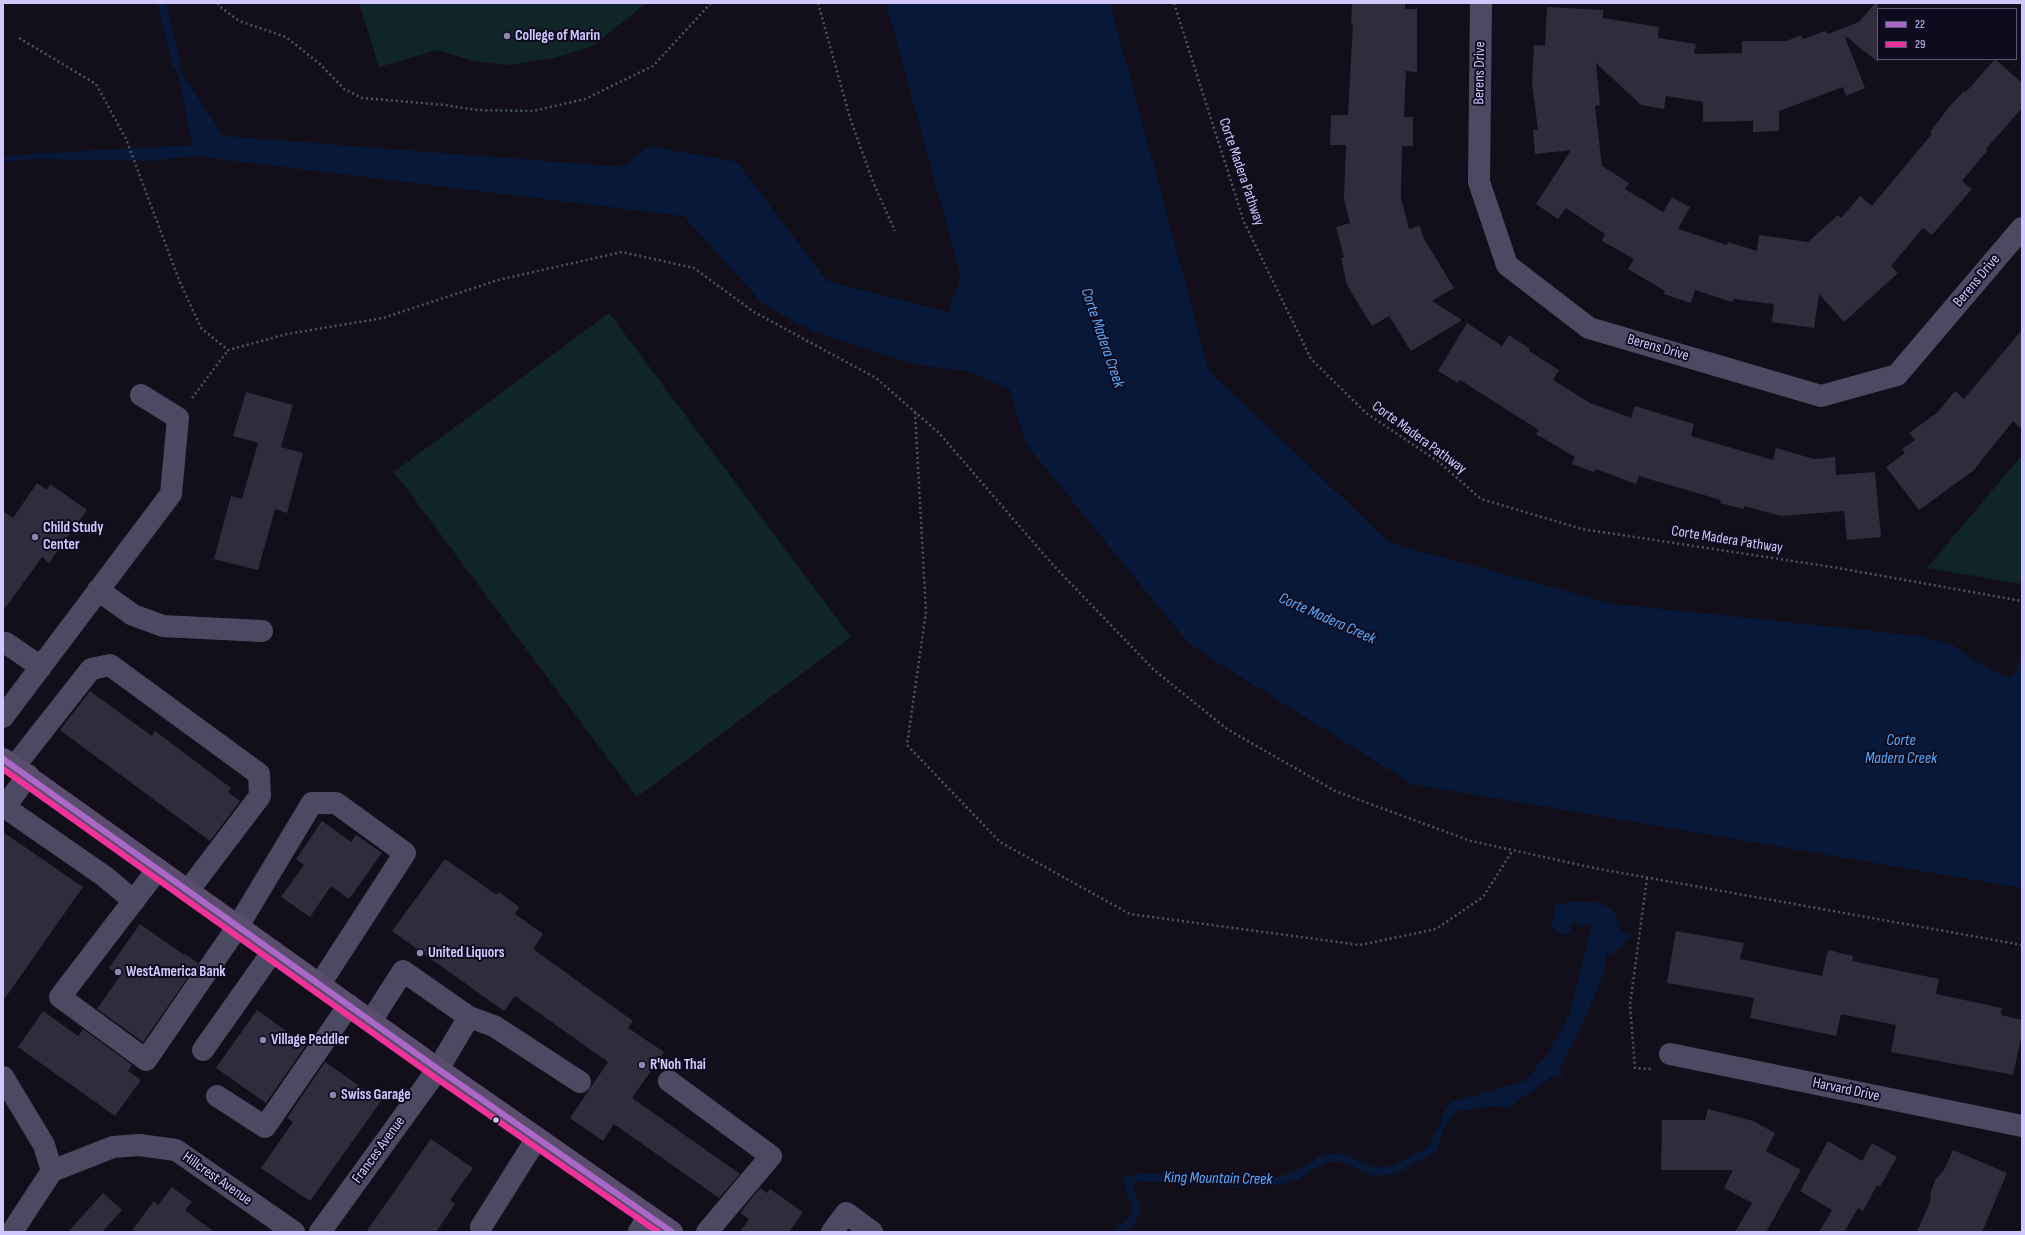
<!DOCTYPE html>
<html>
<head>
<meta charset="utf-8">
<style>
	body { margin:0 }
	#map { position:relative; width:2025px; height:1235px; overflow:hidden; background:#120f1a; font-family:"Sofia Sans Condensed",sans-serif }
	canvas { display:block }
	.frame { position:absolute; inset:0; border:4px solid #d0c8ff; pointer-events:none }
	.legend { position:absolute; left:1877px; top:8px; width:140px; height:52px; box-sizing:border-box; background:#0f0b1e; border:1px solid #5c5778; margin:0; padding:5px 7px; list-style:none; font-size:12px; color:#d0c8ff }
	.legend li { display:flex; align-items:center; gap:8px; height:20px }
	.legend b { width:20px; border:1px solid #5c5778 }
</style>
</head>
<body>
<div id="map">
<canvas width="2025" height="1235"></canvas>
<div class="frame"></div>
<ul class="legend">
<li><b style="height:5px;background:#ac68c9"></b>22</li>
<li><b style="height:5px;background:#ef339a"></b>29</li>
</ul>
</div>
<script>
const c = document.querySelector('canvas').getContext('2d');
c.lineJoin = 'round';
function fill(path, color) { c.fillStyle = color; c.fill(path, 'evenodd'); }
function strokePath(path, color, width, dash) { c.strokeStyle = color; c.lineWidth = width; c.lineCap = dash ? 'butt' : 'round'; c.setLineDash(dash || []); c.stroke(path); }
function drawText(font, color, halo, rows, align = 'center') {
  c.font = font + ' "Sofia Sans Condensed",sans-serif'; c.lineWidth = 4; c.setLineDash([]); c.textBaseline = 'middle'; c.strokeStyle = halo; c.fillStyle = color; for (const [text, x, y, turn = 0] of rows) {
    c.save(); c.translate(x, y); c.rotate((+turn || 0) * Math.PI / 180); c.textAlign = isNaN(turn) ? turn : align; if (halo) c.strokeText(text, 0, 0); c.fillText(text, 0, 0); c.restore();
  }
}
fill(new Path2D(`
	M359 3H646L593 46 554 58 509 65 474 61 437 50 379 67Z
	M609 313 851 637 637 797 394 472Z
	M2022 455V584L1927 568Z`), '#0f2526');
fill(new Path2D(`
	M886 3H1110L1209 371 1390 543 1613 604 1921 636 1953 645 1969 657 2007 678 2015 674 2022 652V888L1412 784 1190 645 1025 443 1010 389 968 371 918 365 814 332 764 305 684 216 193 156 151 161 31 159 3 162V157L30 154 192 145 177 66 223 136 622 167 649 146 737 162 827 281 948 312 961 277Z
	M1570 902C1601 902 1614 900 1622 933L1630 934V939L1623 941 1622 948H1617L1613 954 1607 953 1603 976 1578 1034 1560 1068 1563 1076H1553L1508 1108 1489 1106 1455 1112 1447 1125 1439 1132 1442 1115 1451 1102 1525 1081 1549 1052 1570 1012 1592 924 1581 927 1573 921 1570 932 1566 935 1558 933 1552 926 1555 905Z`), '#081838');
strokePath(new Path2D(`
	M161 3 177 66
	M1119 1232 1130 1222 1137 1209 1127 1181 1138 1177 1240 1183 1272 1182 1295 1176 1325 1158 1342 1157 1374 1172 1394 1170 1433 1149 1439 1132`), '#081838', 8);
fill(new Path2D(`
	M1352 3H1405V9H1417V72L1406 71 1404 117H1413V146H1402L1401 198 1409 229 1420 226 1423 237 1454 288 1432 301 1462 320 1411 351 1389 316 1372 326 1347 285 1341 258 1344 257 1336 227 1350 223 1344 199 1346 145H1330L1331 115H1348L1353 24 1351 23Z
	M1875 3H1878V62L1844 35 1865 88 1846 96 1843 87 1779 111V131L1753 132V121L1703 122V102L1666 96 1664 109 1641 105 1596 63 1600 105 1595 106 1602 166 1629 183 1625 189 1663 212 1672 197 1690 207 1678 229 1727 245 1728 242 1757 251 1759 235 1808 242 1838 215 1841 218 1860 196 1872 206 1932 134 1930 132 1949 107 1964 91 1966 92 1995 59 2022 83V108L1986 149 1987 151 1962 181 1972 189 1932 235 1923 228 1891 266 1898 273 1844 322 1819 294 1814 328 1772 322 1774 304 1734 299 1732 302 1695 290 1691 303 1664 294 1665 291 1628 269 1634 259 1602 241 1605 234 1566 208 1558 219 1536 204 1571 150 1535 154 1533 130H1538L1532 83 1534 45 1545 46 1547 7 1603 10V18L1659 27 1658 38 1696 44 1694 54 1742 53V41H1787L1801 35 1803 39 1825 31 1828 34 1859 22Z
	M1467 323 1502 346 1509 335 1530 349 1529 351 1559 370 1553 380 1590 403 1631 418 1635 406 1694 424 1691 436 1773 460 1776 448 1814 459 1835 457 1836 475 1875 472 1881 537 1847 540 1844 511 1781 516 1744 506V509L1720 503 1721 500 1639 476 1636 484 1596 469 1594 472 1572 464 1575 457 1536 434 1539 430 1460 380 1458 383 1438 371Z
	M2022 330V429L2013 421 1973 471 1919 510 1886 467 1905 453 1902 449 1915 440 1909 433 1938 412 1955 391 1964 399Z
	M246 392 293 405 281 447 303 453 287 513 275 509 258 570 214 559 231 496 242 499 258 443 233 436Z
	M37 483 47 490 50 484 87 510 49 563 42 557 3 611V511L13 518Z
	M90 691 152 736 155 731 231 788 228 792 240 801 210 841 60 730Z
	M322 821 351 842 356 835 382 853 349 899 331 886 310 917 281 897 304 865 296 859Z
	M3 832 83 887 3 1001Z
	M445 859 497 895 499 892 519 907 515 914 543 934 533 949 633 1021 628 1028 664 1052 632 1098 740 1174 719 1198 614 1124 603 1141 570 1118 608 1062 515 996 504 1011 392 931Z
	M140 924 184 955 185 954 198 963 143 1042 97 1009 120 976 109 968Z
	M1676 931 1744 943 1740 959 1822 976 1828 950 1853 956 1852 961 1939 979 1936 994 2002 1008 2001 1015 2022 1020V1034L2013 1075 1891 1052 1896 1025 1841 1014 1836 1036 1750 1018 1754 998 1667 983Z
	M257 1010 306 1045 266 1103 216 1068Z
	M43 1011 78 1036 83 1029 132 1065 128 1071 141 1080 115 1116 18 1047Z
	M325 1062 381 1101 310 1201 261 1168 293 1122 287 1118Z
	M1708 1109 1753 1121 1775 1133 1766 1151 1801 1170 1766 1232H1735L1752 1203 1724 1188 1733 1170H1661L1662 1120H1705Z
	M431 1139 473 1168 450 1200 455 1204 436 1232H366Z
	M1828 1141 1862 1161 1872 1143 1897 1157 1880 1187 1877 1185 1863 1211 1858 1208 1844 1232H1819L1832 1210 1800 1191Z
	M1953 1150 2007 1173 1982 1232H1917L1930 1202 1931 1191 1936 1179 1944 1170Z
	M172 1187 192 1202 185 1210 214 1232H131L154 1201 158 1205Z
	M760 1188 767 1193 770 1189 803 1212 789 1232H740L749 1219 740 1213Z
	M103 1193 122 1210 102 1232H68Z`), '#302c3e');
strokePath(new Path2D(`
	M218 3 219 6 239 21 286 37 320 64 344 89 362 98 445 105 477 110 533 111 585 99 653 66 711 3
	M818 3 850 118 873 182 895 231
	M1174 3 1244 222 1311 359 1366 413 1439 462 1481 499 1582 529 1838 568 2022 601
	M19 38 96 84 126 139 179 280 201 328 228 350 287 334 383 318 498 280 622 252 694 268 754 312 876 378 939 433 1053 565 1154 670 1227 729 1335 791 1471 841 1594 868 2022 945
	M192 398 228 350
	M915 412 926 612 907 745 1000 842 1130 914 1360 945 1436 929 1483 897 1513 850
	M1647 878 1630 1005 1635 1068 1651 1069`), '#485766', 2.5, [2, 3]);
strokePath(new Path2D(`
	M1481 3 1479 182 1507 265 1589 328 1821 396 1897 375 2022 228
	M98 590 133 615 163 626 262 631
	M3 644 6 643 41 667
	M3 717 171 494 178 418 141 395
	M14 767 91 669 110 665 259 774 260 796 188 891
	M3 806 104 876 134 901
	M5 807 28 775
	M158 869 60 997 146 1060 238 926 312 803H336L405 853 320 984
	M469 1017 494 1026 580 1082
	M203 1050 273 951
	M1670 1054 2022 1126
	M3 1077 44 1145 52 1171
	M669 1081 771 1156 707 1232
	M217 1096 265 1127 349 1005
	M52 1171 113 1147 139 1145 176 1150 294 1232
	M481 1227 537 1138
	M12 1232 52 1171
	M320 1232 438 1069 469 1017 403 971 371 1021
	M639 1232 648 1216
	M832 1232 846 1213 872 1232`), '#4c4a63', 22);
strokePath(new Path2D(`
	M3 759 438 1069 672 1232`), '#5a4c6d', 22);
strokePath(new Path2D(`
	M3 759 438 1069 672 1232`), '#ac68c9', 6);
strokePath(new Path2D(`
	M3 769 433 1076 658 1232`), '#ef339a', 6);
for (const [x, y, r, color] of [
	[507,36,4,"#8e87af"],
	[35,537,4,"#8e87af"],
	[420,953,4,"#8e87af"],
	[118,972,4,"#8e87af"],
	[263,1040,4,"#8e87af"],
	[642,1065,4,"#8e87af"],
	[333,1095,4,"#8e87af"],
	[496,1120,3.5,"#d0c8ff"]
]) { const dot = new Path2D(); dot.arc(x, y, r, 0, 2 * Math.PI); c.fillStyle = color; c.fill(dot); strokePath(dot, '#0f0b1e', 1.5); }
drawText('bold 15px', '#d0c8ff', '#0f0b1e', [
	["College of Marin",515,36],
	["Child Study",43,528],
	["Center",43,545],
	["United Liquors",428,953],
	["WestAmerica Bank",126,972],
	["Village Peddler",271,1040],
	["R'Noh Thai",650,1065],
	["Swiss Garage",341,1095]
], 'left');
drawText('15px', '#d0c8ff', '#0f0b1e', [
	["Berens Drive",1480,73,-89],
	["Corte Madera Pathway",1241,172,71],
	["Berens Drive",1977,281,-50],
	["Berens Drive",1658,348,16],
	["Corte Madera Pathway",1419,438,36],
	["Corte Madera Pathway",1727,540,9],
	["Harvard Drive",1846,1090,12],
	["Frances Avenue",379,1150,-54],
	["Hillcrest Avenue",217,1179,35]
]);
drawText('italic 16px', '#56acff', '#0f0b1e', [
	["Corte Madera Creek",1102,338,71],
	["Corte Madera Creek",1327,619,24],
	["Corte",1901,741],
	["Madera Creek",1901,759],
	["King Mountain Creek",1218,1179,1]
]);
</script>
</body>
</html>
